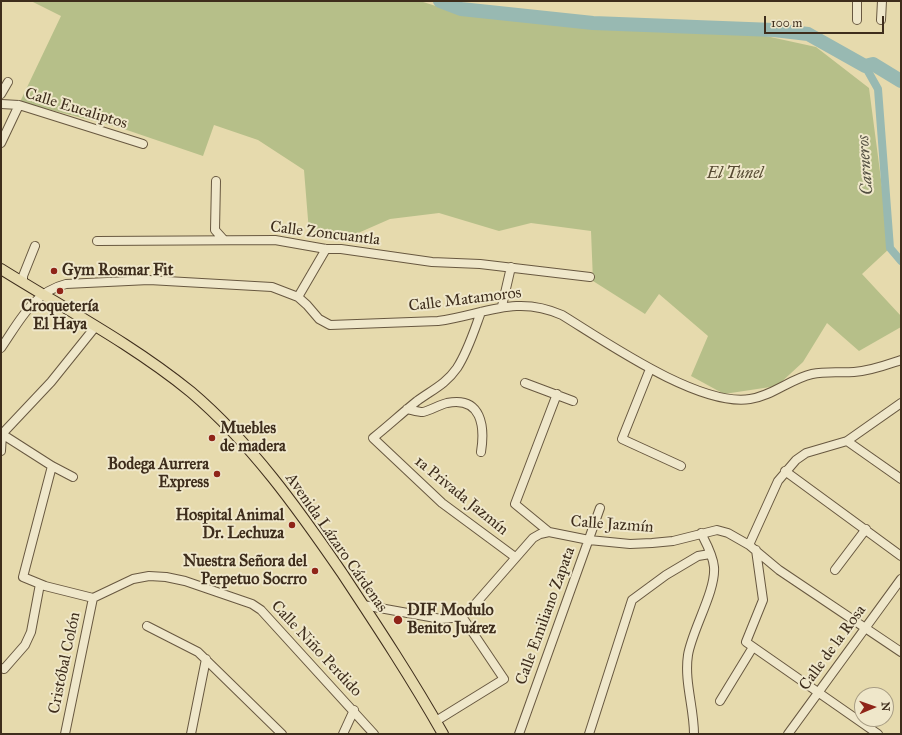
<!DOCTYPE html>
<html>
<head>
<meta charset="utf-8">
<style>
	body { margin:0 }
	#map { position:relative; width:902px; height:735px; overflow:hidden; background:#e6daad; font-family:"IM FELL Great Primer",serif }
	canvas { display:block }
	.frame { position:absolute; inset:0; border:2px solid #3e2d1c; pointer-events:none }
	.north { position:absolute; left:854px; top:687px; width:40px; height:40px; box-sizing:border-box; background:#efe7ca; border:1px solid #a89d84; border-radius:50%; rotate:88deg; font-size:11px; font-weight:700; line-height:16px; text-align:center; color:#3e2d1c }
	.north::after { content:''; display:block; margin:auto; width:14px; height:18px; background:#8f2418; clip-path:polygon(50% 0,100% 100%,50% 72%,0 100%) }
	.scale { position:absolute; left:764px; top:16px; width:120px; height:18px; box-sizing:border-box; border:2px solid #3e2d1c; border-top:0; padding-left:5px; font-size:12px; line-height:14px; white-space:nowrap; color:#3e2d1c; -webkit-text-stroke:3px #efe7ca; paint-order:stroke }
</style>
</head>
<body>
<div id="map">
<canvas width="902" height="735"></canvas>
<div class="frame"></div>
<div class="north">N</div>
<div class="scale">100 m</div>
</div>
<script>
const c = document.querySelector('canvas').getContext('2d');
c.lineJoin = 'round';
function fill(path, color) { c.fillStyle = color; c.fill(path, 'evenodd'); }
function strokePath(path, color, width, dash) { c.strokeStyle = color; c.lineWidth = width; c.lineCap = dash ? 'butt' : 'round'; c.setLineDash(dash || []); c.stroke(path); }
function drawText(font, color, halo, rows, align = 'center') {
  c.font = font + ' "IM FELL Great Primer",serif'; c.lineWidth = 4; c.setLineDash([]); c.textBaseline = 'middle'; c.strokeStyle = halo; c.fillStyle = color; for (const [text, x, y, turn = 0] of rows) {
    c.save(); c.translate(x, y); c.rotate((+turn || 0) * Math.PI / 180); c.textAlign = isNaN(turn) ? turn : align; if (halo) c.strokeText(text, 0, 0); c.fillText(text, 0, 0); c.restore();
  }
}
fill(new Path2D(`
	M31 1H420L458 13 734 29 816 47 869 88 890 248 862 274 901 316V327L859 351 827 323 803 362 777 386 724 394 691 376 708 336 659 294 645 314 593 281 591 231 531 223 499 231 439 213 390 219 349 237 309 232 304 170 258 140 214 125 203 156 121 128 20 102 61 16Z`), '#b6bf89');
strokePath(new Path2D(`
	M865 66 878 89 890 248 901 261`), '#98b9b2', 8);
strokePath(new Path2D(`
	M440 1 461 9 593 23 774 30 808 34 865 66 873 64 901 81`), '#98b9b2', 14);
const minor = new Path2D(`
	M857 20V1
	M881 20 882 1
	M1 94 8 82
	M1 104 19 105 143 144
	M1 143 19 105
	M216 181 215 230 224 240
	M97 241 275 240 326 249H341L432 262 480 264 590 277
	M23 282V276L35 246
	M298 297 326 249
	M502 306 511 267
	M481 312C474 331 468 351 457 368 446 384 432 390 417 401 402 413 388 426 373 438L442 503 515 557
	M1 348C19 322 33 292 66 284L149 280 272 287 298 297 307 305 319 319 330 325 438 321C483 315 516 294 562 315 606 342 699 407 750 399 772 396 790 379 812 374 826 371 840 373 854 372 871 371 886 365 901 360
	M650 369 622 439 681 466
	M525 383 573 401
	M407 409C412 410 418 412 423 412 431 410 439 405 447 403 482 396 485 427 481 452
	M2 434 52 466 73 477
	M847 441 901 479
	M1 451 2 434 51 382 96 326
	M52 466 23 577 45 586 93 598 133 579 149 576 166 577 185 581 252 604 261 610 374 734
	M785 471 901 556
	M549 532 515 504 557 394
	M749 545 778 481 796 460 806 453 847 441 901 403
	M756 550 763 600 746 642 878 734
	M835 570 866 529
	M363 605 441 619 452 618 470 610 533 538 540 534 549 532 589 540 630 544 652 543 673 541 717 530 728 533 749 545 779 570 901 652
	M147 626 198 652 282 734
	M1 668 4 669 25 645 31 632 40 584
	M720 701 753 647
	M436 721 504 679 461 615
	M65 734 93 598
	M191 734 206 659
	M343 734 354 710
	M519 734 600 508
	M589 734 632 600 666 575 698 556 710 554
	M694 734C694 708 684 681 688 655 692 630 716 591 714 567 713 555 706 543 701 533
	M788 734 901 579`);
const major = new Path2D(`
	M1 269C65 309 132 344 191 392 251 443 298 509 342 573 377 626 412 679 443 734`);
strokePath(minor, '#685840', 10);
strokePath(major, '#3e2d1c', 12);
strokePath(minor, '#efe7ca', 8);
strokePath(major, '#e6daad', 10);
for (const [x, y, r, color] of [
	[54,271,4,"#8f2418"],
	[60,291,4,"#8f2418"],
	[212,438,4,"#8f2418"],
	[217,474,4,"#8f2418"],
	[292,525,4,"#8f2418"],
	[315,571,4,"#8f2418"],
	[398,620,5,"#8f2418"]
]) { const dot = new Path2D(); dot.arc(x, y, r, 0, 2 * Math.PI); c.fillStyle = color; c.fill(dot); strokePath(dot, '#efe7ca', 1.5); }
drawText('16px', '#3e2d1c', '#efe7ca', [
	["Calle Eucaliptos",76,109,17],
	["Calle Zoncuantla",325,234,7],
	["Calle Matamoros",465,300,-7],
	["1a Privada Jazmín",461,496,39],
	["Calle Jazmín",612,525,4],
	["Avenida Lázaro Cárdenas",336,543,55],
	["Calle Emiliano Zapata",546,616,-70],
	["Calle de la Rosa",833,648,-54],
	["Calle Niño Perdido",316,649,47],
	["Cristóbal Colón",65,663,-78]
]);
drawText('italic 16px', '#564a32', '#efe7ca', [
	["El Tunel",735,174]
]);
drawText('bold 16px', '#3e2d1c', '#efe7ca', [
	["Gym Rosmar Fit",62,271],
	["Croquetería",60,307,"center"],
	["El Haya",60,325,"center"],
	["Muebles",220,429],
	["de madera",220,447],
	["Bodega Aurrera",209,465,"right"],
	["Express",209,483,"right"],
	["Hospital Animal",284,516,"right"],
	["Dr. Lechuza",284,534,"right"],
	["Nuestra Señora del",307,562,"right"],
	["Perpetuo Socrro",307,580,"right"],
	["DIF Modulo",407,611],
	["Benito Juárez",407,629]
], 'left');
drawText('italic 17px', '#545042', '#efe7ca', [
	["Carneros",866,165,-94]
]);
</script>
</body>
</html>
